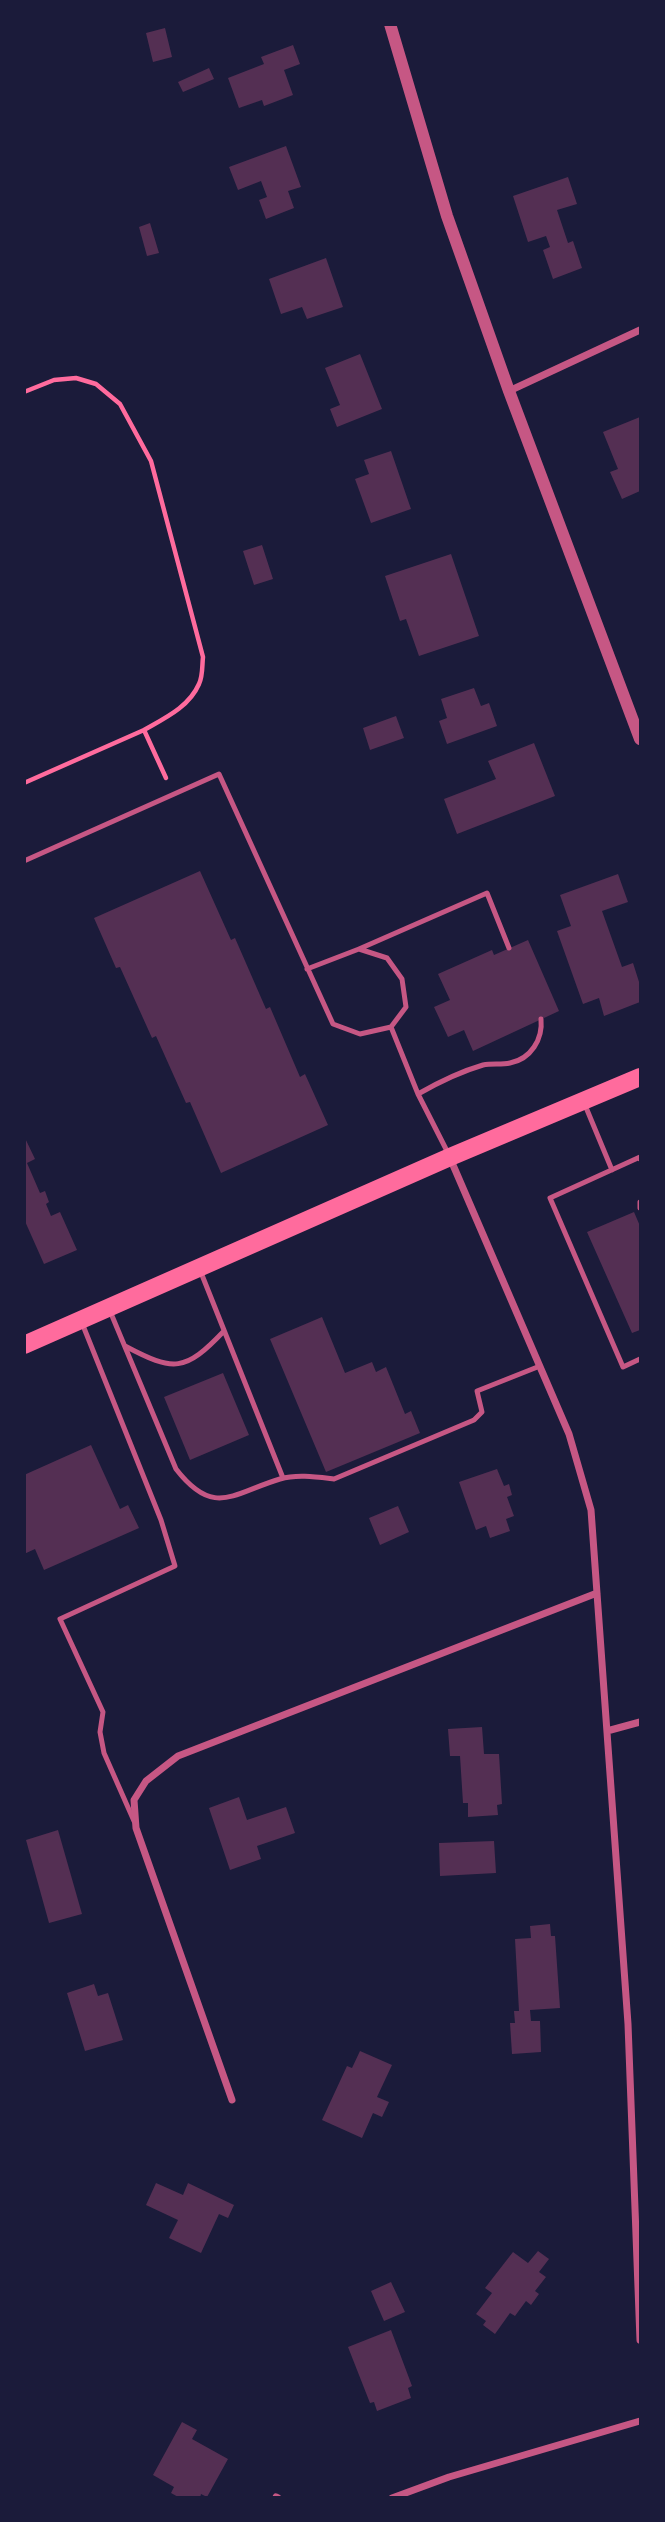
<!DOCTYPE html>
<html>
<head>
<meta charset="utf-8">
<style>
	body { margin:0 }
	#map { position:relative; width:665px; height:2522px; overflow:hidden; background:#1b1b3a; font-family:Cabin,sans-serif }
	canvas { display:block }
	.frame { position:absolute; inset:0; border:26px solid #1b1b3a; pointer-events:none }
</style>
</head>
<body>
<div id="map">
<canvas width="665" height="2522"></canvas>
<div class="frame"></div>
</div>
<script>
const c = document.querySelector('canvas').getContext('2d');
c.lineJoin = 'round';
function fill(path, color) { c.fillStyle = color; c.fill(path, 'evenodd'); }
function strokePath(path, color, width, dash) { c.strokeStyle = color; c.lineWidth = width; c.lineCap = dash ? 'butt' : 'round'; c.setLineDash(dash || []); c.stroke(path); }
fill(new Path2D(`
	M165 28 172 57 153 62 146 33Z
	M293 45 300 64 284 70 293 95 264 106 262 100 239 108 228 78 264 64 261 57Z
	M209 68 214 79 183 92 178 82Z
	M286 146 301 187 288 191 294 208 266 219 259 200 267 197 261 181 238 190 229 167Z
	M568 177 577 204 557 210 568 243 573 241 582 268 553 279 543 250 550 247 546 236 528 242 513 196Z
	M150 223 159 253 147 256 139 227Z
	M326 258 343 307 307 319 302 307 281 314 269 279Z
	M360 354 382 409 337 427 330 409 340 405 325 368Z
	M640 417V491L622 499 610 472 618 469 603 432Z
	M391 451 411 509 371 523 355 479 369 474 364 460Z
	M262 545 273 579 254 585 243 551Z
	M451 554 479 636 419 656 406 619 400 621 385 576Z
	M474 688 481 706 489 703 497 726 447 744 439 721 447 718 441 699Z
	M396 716 404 738 370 750 363 728Z
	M534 743 555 796 457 834 444 799 496 779 488 761Z
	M200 871 231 940 235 938 266 1009 270 1007 300 1077 305 1074 328 1125 221 1173 190 1102 186 1103 156 1036 152 1038 120 967 116 968 94 918Z
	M618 874 628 902 602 911 622 967 633 963 640 985V1002L604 1016 599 998 583 1004 557 931 571 926 560 895Z
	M528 940 559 1011 473 1051 464 1030 448 1037 434 1007 450 1000 438 974 492 950 494 955Z
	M24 1136 35 1159 27 1163 40 1193 45 1191 49 1202 46 1204 51 1216 60 1212 77 1250 44 1264 24 1219Z
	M634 1212 640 1226V1330L632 1333 587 1232Z
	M322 1317 345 1373 372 1362 376 1372 386 1367 405 1414 411 1411 420 1433 326 1472 270 1339Z
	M223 1373 249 1435 190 1460 164 1397Z
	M91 1445 120 1509 128 1505 139 1528 44 1570 35 1549 24 1554V1475Z
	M497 1469 504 1486 509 1484 512 1495 507 1497 514 1516 506 1519 510 1531 490 1538 486 1526 476 1530 459 1482Z
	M398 1506 409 1532 380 1545 369 1518Z
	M482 1727 484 1754H499L502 1804 497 1805 498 1815 468 1817V1803H463L460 1756H450L448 1729Z
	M239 1797 247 1820 286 1807 295 1833 257 1846 261 1859 230 1870 209 1808Z
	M58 1830 82 1914 49 1923 26 1840Z
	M494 1841 496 1873 440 1876 439 1843Z
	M550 1924 551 1936H555L560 2008 530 2010 531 2021H540L541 2052 512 2054 510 2023H515L514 2011H519L515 1939 531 1938 530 1926Z
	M94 1984 98 1996 108 1993 123 2040 85 2051 67 1993Z
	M360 2051 392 2065 377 2097 389 2102 382 2117 373 2113 362 2138 322 2120 347 2066 352 2068Z
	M156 2183 183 2195 188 2183 234 2205 228 2218 219 2214 201 2253 169 2238 178 2220 146 2205Z
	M538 2251 549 2259 539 2272 546 2277 535 2291 539 2294 531 2305 526 2301 515 2316 510 2313 495 2334 483 2325 486 2321 476 2314 492 2293 485 2288 513 2252 528 2263Z
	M391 2282 405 2312 384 2321 371 2291Z
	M391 2330 412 2386 408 2388 411 2398 377 2411 374 2402 370 2403 348 2347Z
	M182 2422 197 2430 192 2439 228 2459 207 2497 201 2494 200 2498H180L171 2493 174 2487 153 2475Z`), '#542f53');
strokePath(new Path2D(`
	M24 392 54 380 76 378 96 384 120 404 151 461 203 657C202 665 203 676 199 684 189 707 165 718 144 730L166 778
	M24 783 144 730`), '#ff6b9d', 4.5);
strokePath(new Path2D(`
	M24 861 219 774 333 1024 360 1034 391 1027 406 1007 402 979 387 958 359 949 307 969
	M359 949 487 893 509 948
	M391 1027 418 1094 449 1155
	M418 1094C439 1082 459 1072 483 1065 492 1063 501 1065 510 1063 531 1059 543 1039 541 1019
	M585 1105 612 1170
	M640 1159V1157L550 1198 623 1367 640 1359
	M640 1202V1208
	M200 1270 283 1478
	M110 1311 176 1469C214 1518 233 1493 280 1479 297 1474 317 1477 334 1479L474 1420 482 1412 477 1391 540 1366
	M82 1323 161 1520 175 1566 60 1619 103 1712 100 1732 104 1753 134 1821
	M125 1346C174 1372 185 1372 224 1331`), '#c65784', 5);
strokePath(new Path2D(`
	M509 391 640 330
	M450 1158 569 1434 591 1510 628 2024 640 2340
	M607 1731 640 1722
	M232 2100 136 1828 134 1800 146 1781 178 1756 597 1593
	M276 2497 278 2498
	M392 2498 449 2477 640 2421`), '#c65784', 7);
strokePath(new Path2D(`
	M390 24 447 216 509 391 640 739`), '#c65784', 12);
strokePath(new Path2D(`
	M24 1345 450 1157 640 1077`), '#ff6b9d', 18);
</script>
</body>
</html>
